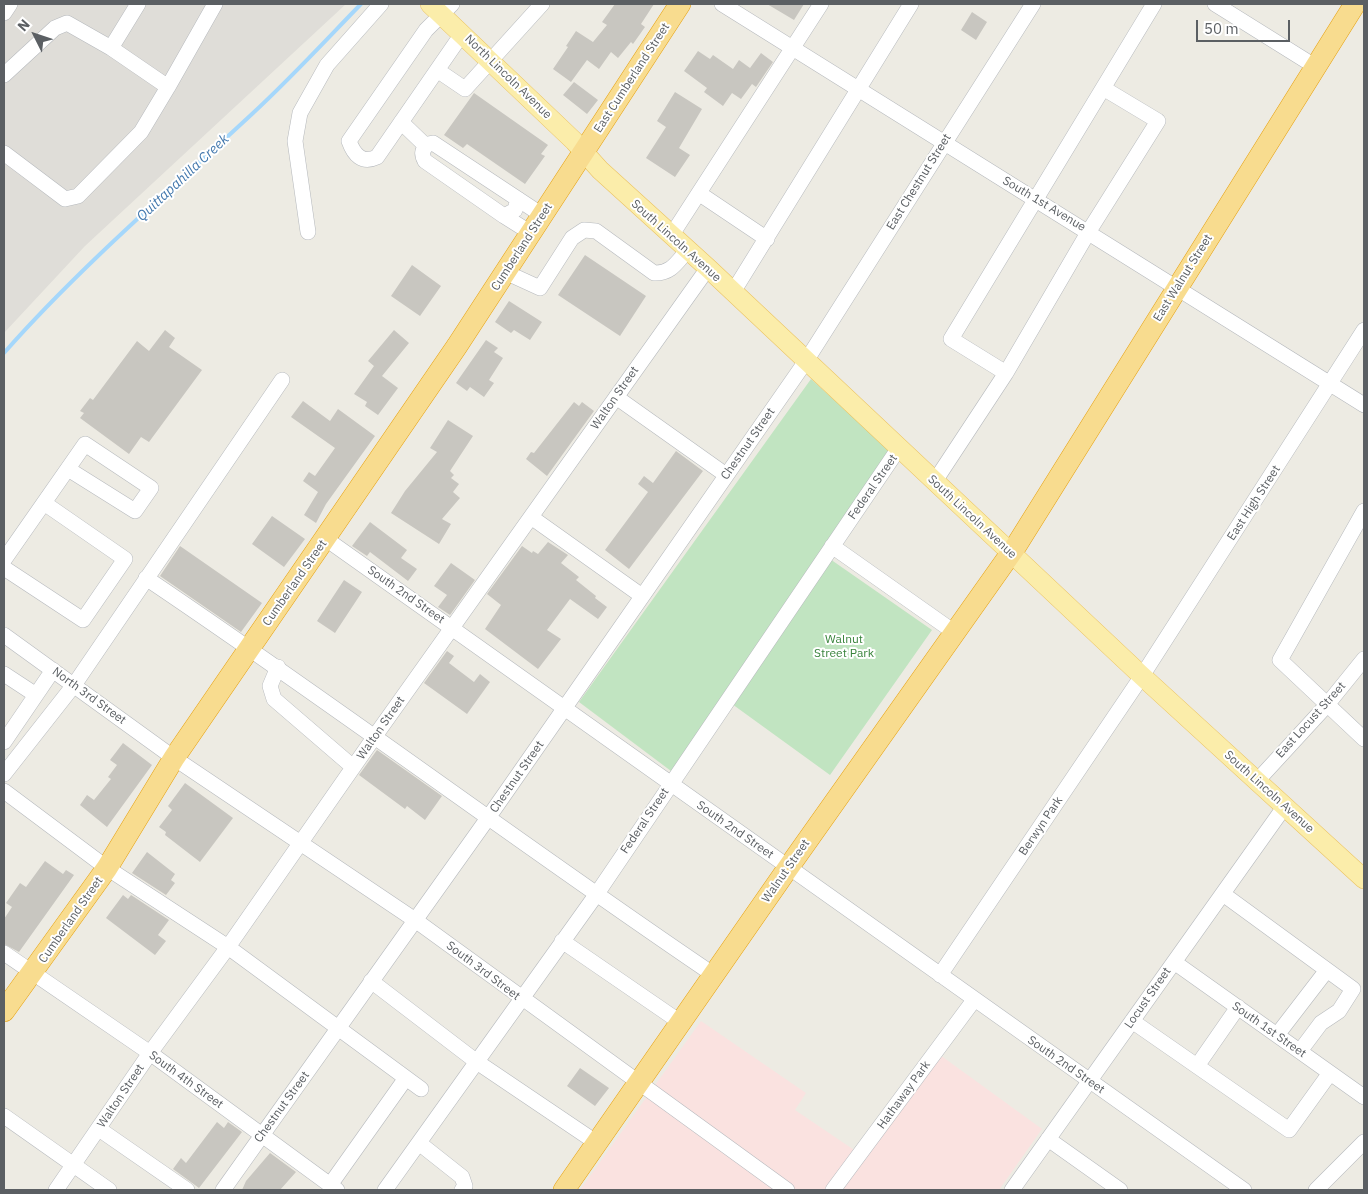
<!DOCTYPE html>
<html>
<head>
<meta charset="utf-8">
<style>
	body { margin:0 }
	#map { position:relative; width:1368px; height:1194px; overflow:hidden; background:#edebe3; font-family:"IBM Plex Sans",sans-serif }
	canvas { display:block }
	.frame { position:absolute; inset:0; border:5px solid #5b5f63; pointer-events:none }
	.north { position:absolute; left:10px; top:10px; width:50px; height:50px; -webkit-text-stroke:4px #fff; paint-order:stroke; rotate:311deg; font-size:14px; font-weight:700; line-height:20px; text-align:center; color:#5b5f63 }
	.north::after { content:''; display:block; margin:auto; width:18px; height:22px; background:#5b5f63; clip-path:polygon(50% 0,100% 100%,50% 72%,0 100%) }
	.scale { position:absolute; left:1196px; top:20px; width:94px; height:22px; box-sizing:border-box; border:2px solid #5b5f63; border-top:0; padding-left:6px; font-size:15px; line-height:18px; white-space:nowrap; color:#5b5f63; -webkit-text-stroke:4px #fff; paint-order:stroke }
</style>
</head>
<body>
<div id="map">
<canvas width="1368" height="1194"></canvas>
<div class="frame"></div>
<div class="north">N</div>
<div class="scale">50 m</div>
</div>
<script>
const c = document.querySelector('canvas').getContext('2d');
c.lineJoin = 'round';
function fill(path, color) { c.fillStyle = color; c.fill(path, 'evenodd'); }
function strokePath(path, color, width, dash) { c.strokeStyle = color; c.lineWidth = width; c.lineCap = dash ? 'butt' : 'round'; c.setLineDash(dash || []); c.stroke(path); }
function drawText(font, color, halo, rows, align = 'center') {
  c.font = font + ' "IBM Plex Sans",sans-serif'; c.lineWidth = 4; c.setLineDash([]); c.textBaseline = 'middle'; c.strokeStyle = halo; c.fillStyle = color; for (const [text, x, y, turn = 0] of rows) {
    c.save(); c.translate(x, y); c.rotate((+turn || 0) * Math.PI / 180); c.textAlign = isNaN(turn) ? turn : align; if (halo) c.strokeText(text, 0, 0); c.fillText(text, 0, 0); c.restore();
  }
}
fill(new Path2D(`
	M4 4H346L85 246 4 333Z`), '#dfddd8');
fill(new Path2D(`
	M701 1021 806 1093 795 1110 863 1156 940 1055 1042 1129 999 1190H580Z`), '#fae2e0');
fill(new Path2D(`
	M811 379 894 454 671 771 579 702Z
	M830 559 932 630 830 775 732 704Z`), '#c1e4c1');
strokePath(new Path2D(`
	M4 353C80 267 168 192 252 114 290 79 325 41 361 4`), '#a5d7fb', 4);
fill(new Path2D(`
	M615 4H654L641 24 645 27 633 44 631 42 618 58 611 52 599 69 587 60 571 82 553 69 568 47 566 46 576 31 593 42 607 25 602 22Z
	M767 4H804L794 20Z
	M972 12 987 22 976 40 961 30Z
	M698 51 710 59 713 55 733 69 739 60 750 68 761 53 773 62 756 87 752 84 741 99 732 93 723 106 704 92 707 88 684 71Z
	M574 82 598 100 587 114 563 95Z
	M675 92 702 109 679 148 690 155 675 177 646 158 666 127 657 121Z
	M474 93 548 145 541 154 545 156 525 184 467 144 463 148 444 135Z
	M585 255 646 296 620 336 558 295Z
	M412 265 441 286 420 316 391 296Z
	M509 301 542 322 530 340 514 330 511 333 495 322Z
	M165 330 175 338 169 347 202 370 149 442 141 437 129 454 80 418 84 413 80 411 90 398 93 400 137 341 149 351Z
	M394 330 409 343 382 376 398 388 378 415 365 406 367 402 354 394 374 366 368 361Z
	M486 340 498 348 494 352 503 358 489 380 494 383 484 397 470 387 467 391 456 383Z
	M303 401 330 421 338 409 375 436 326 504 316 523 304 515 318 492 303 481 309 472 315 476 335 448 291 417Z
	M574 402 579 406 582 402 594 411 547 476 526 459 531 452 534 453Z
	M448 420 473 436 450 471 454 475 451 478 459 484 453 492 460 498 442 519 451 524 439 544 391 513 405 491 437 452 430 448Z
	M676 451 703 471 629 569 605 550 648 492 638 484 644 476 653 483Z
	M272 516 305 539 284 567 252 544Z
	M370 522 407 550 401 558 417 569 408 581 370 552 367 556 352 546Z
	M548 542 568 555 561 563 579 577 576 580 596 596 595 598 607 607 598 619 570 599 547 630 561 639 538 669 485 629 501 605 487 594 522 546 532 553 533 551 538 554Z
	M180 546 262 603 241 632 160 576Z
	M451 563 475 580 450 615 438 607 447 595 434 586Z
	M344 580 362 592 335 633 317 621Z
	M447 651 454 656 449 663 474 682 480 674 490 682 467 714 424 683Z
	M123 743 152 765 107 827 80 805 87 795 94 800 111 779 108 777 117 765 110 760Z
	M377 750 442 796 425 820 407 806 405 809 359 775Z
	M185 783 233 818 200 862 165 835 166 832 159 827 172 810 168 806Z
	M147 852 175 874 171 880 175 883 166 895 132 873Z
	M45 861 63 874 66 870 74 875 19 952 4 944V919L12 907 6 903 20 883 26 887Z
	M123 895 128 899 131 895 169 920 158 935 166 941 155 955 106 918Z
	M580 1068 609 1088 595 1106 567 1086Z
	M217 1122 224 1128 228 1122 242 1132 199 1188 173 1169 181 1158 186 1163Z
	M270 1153 296 1172 280 1190H242L246 1181Z`), '#c8c6c0');
const minor = new Path2D(`
	M138 4 111 48 168 87 215 4
	M452 4 426 30 349 141C354 155 362 164 377 157L462 34
	M722 4 1364 405
	M1215 4 1316 67
	M4 13 10 4
	M437 70 465 89 542 4
	M4 75 55 28 67 23 111 48
	M401 122 426 146
	M4 153 65 199 78 196 141 132 168 87
	M700 194 767 239
	M518 199 515 210 504 216 425 161C421 154 422 150 428 144L433 143 542 215
	M504 216 531 233
	M308 232 295 141 300 113 327 65 381 4
	M671 236 821 4
	M505 272 540 288 572 238 584 230 596 231 654 273C671 274 677 262 687 251
	M733 292 911 4
	M1006 373 951 339 1154 4
	M616 397 726 475
	M935 481 1006 373 1089 231 1158 121 1103 88
	M1364 511 1280 660 1364 739
	M531 517 642 596
	M326 539 1244 1190
	M832 546 954 632
	M4 560 85 444 151 488 135 511 68 469
	M4 568 83 620 125 559 44 503
	M146 578C338 707 523 846 714 975
	M4 635 174 758 415 920 787 1190
	M278 667 270 686 274 699 353 767
	M4 674 36 695
	M4 742 53 670
	M4 774 74 685 282 380
	M1257 781 1326 706 1364 659
	M4 791 107 868 228 947 421 1089
	M1223 894 1327 970 1277 1035
	M562 941 680 1022
	M4 953 150 1053 337 1190
	M1174 962 1364 1097
	M940 975 1142 676 1364 330
	M371 981 477 1062 597 1143
	M1132 1021 1289 1130 1330 1073
	M1300 1051 1321 1023 1339 1011 1353 989 1327 970
	M1197 1066 1238 1007
	M4 1116 109 1190
	M99 1129 187 1190
	M1048 1139 1120 1190
	M419 1143 462 1177 465 1186 462 1190
	M330 1185 406 1078
	M56 1190 150 1053 228 947 375 736 708 268
	M223 1190 488 818 806 361 1033 4
	M385 1190 596 895 899 448
	M833 1190 974 1000
	M1012 1190 1285 806
	M1316 1190 1364 1142`);
const major = new Path2D(`
	M430 4 574 141 600 170 708 268 1142 676 1364 879`);
const highway = new Path2D(`
	M4 1011 107 868 174 758 457 346 680 4
	M564 1190 788 868 1016 546 1355 4`);
strokePath(minor, '#b6b9bd', 16);
strokePath(major, '#ebc25f', 20);
strokePath(highway, '#e69f0a', 22);
strokePath(minor, '#fff', 15);
strokePath(major, '#fbedaa', 19);
strokePath(highway, '#f8dc8f', 21);
drawText('12px', '#5b5f63', '#fff', [
	["North Lincoln Avenue",508,77,44],
	["East Cumberland Street",632,78,-57],
	["East Chestnut Street",919,182,-58],
	["South 1st Avenue",1044,204,31],
	["South Lincoln Avenue",676,241,42],
	["Cumberland Street",522,247,-57],
	["East Walnut Street",1183,278,-58],
	["Walton Street",615,398,-55],
	["Chestnut Street",748,444,-55],
	["Federal Street",873,487,-55],
	["East High Street",1254,503,-57],
	["South Lincoln Avenue",972,517,43],
	["Cumberland Street",295,583,-55],
	["South 2nd Street",406,595,35],
	["North 3rd Street",89,696,36],
	["East Locust Street",1311,720,-48],
	["Walton Street",381,728,-55],
	["Chestnut Street",517,777,-55],
	["South Lincoln Avenue",1269,792,42],
	["Federal Street",645,821,-56],
	["Berwyn Park",1041,826,-56],
	["South 2nd Street",735,830,35],
	["Walnut Street",786,871,-55],
	["Cumberland Street",71,920,-55],
	["South 3rd Street",483,971,37],
	["Locust Street",1148,998,-55],
	["South 1st Street",1269,1030,35],
	["South 2nd Street",1066,1065,35],
	["South 4th Street",186,1080,36],
	["Hathaway Park",904,1095,-54],
	["Walton Street",121,1096,-56],
	["Chestnut Street",282,1107,-54]
]);
drawText('12px', '#39843c', '#fff', [
	["Walnut",844,640],
	["Street Park",844,654]
]);
drawText('italic 14px', '#4378ad', '#fff', [
	["Quittapahilla Creek",183,178,-43]
]);
</script>
</body>
</html>
